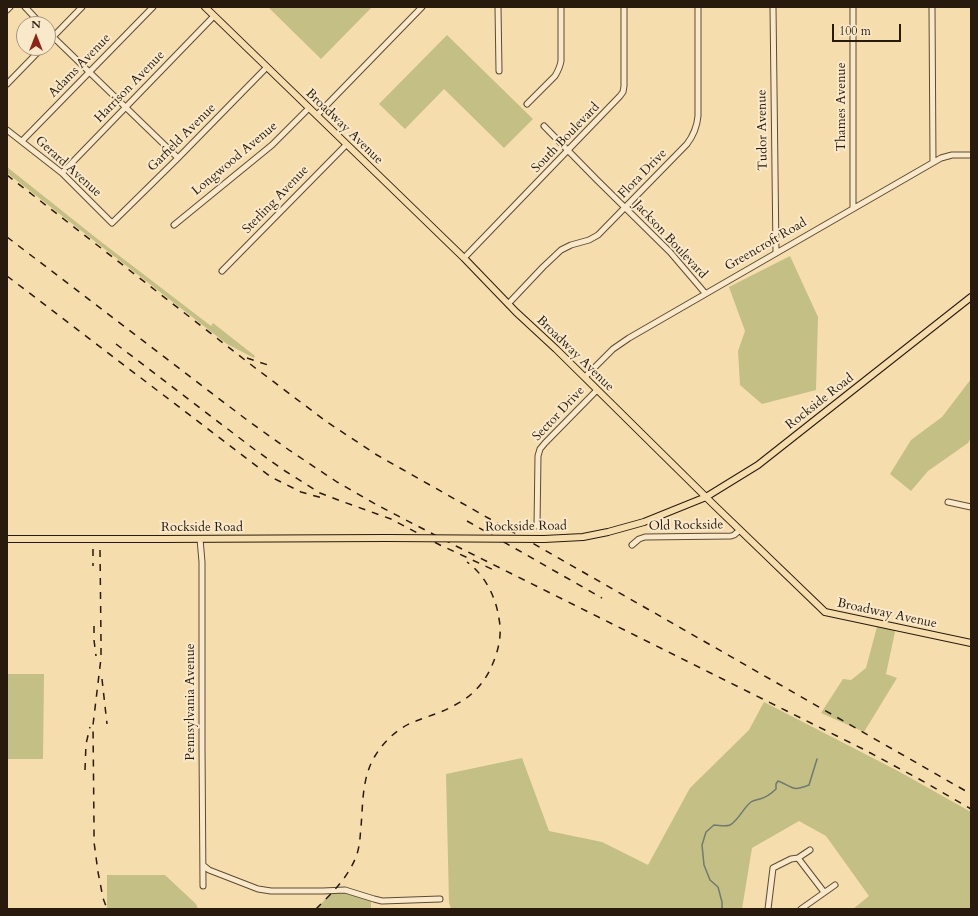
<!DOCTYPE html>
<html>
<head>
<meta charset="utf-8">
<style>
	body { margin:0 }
	#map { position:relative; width:978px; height:916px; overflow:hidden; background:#f6ddae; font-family:Cardo,serif }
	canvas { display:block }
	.frame { position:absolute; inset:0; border:8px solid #281a0c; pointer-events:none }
	.north { position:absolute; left:16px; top:16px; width:40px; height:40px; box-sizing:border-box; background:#f9e9ca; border:1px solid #a5967e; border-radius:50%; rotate:0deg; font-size:11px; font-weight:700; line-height:16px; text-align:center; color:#281a0c }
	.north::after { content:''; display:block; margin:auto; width:14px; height:18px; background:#8f2418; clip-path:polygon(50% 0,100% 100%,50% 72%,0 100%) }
	.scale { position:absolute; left:832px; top:24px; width:69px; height:18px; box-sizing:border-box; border:2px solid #281a0c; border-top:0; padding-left:5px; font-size:12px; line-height:14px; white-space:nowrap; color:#281a0c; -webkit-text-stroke:3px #f9e9ca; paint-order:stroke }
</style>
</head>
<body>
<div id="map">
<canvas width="978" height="916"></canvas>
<div class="frame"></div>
<div class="north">N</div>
<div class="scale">100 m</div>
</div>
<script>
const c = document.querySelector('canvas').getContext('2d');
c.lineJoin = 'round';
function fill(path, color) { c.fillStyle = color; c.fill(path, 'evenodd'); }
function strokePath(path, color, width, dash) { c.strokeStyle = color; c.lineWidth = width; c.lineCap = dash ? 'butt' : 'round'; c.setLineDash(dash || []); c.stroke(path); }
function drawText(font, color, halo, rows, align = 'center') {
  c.font = font + ' Cardo,serif'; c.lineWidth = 4; c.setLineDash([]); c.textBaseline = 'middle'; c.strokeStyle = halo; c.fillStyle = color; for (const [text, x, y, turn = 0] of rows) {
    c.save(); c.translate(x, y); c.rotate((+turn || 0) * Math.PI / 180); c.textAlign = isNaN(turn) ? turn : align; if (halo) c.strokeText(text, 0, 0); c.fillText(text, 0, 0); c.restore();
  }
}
fill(new Path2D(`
	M268 7H372L321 59Z
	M447 35 533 119 504 148 444 89 405 129 379 104Z
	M7 167 100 241 211 326 213 323 255 356 254 358 227 344 7 173Z
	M790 256 818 317 816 390 762 404 740 385 738 351 745 331 729 287Z
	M971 379V437L968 443 928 471 911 491 890 474 911 440 942 417Z
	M878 623 896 627 886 674 897 678 864 732 821 713 843 679 851 680 866 668Z
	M7 674H44L43 759H7Z
	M764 702 898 771 971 812V909H853L869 896 826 836 799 821 752 848 742 909H451L449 903 446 774 522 758 549 831 602 842 648 865 690 788 749 730Z
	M107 875H165L196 904 198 909H107Z
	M334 890H345L371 898V909H316Z`), '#c3bf85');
strokePath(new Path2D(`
	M722 909V902L718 887 710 880 704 865 702 845 706 832 714 825C719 825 725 827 730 825 739 820 743 808 751 802 754 800 757 800 760 799 767 797 771 794 776 789V784L778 781C794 787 791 792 809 785L817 759`), '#6f7a70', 1.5);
const minor = new Path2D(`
	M25 7 41 24
	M498 7 499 71
	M773 7 776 252
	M853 7V207
	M932 7 933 162
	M7 10 10 7
	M48 32 178 158
	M48 42 82 7
	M7 84 42 48
	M527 104 555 76C558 71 560 67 561 61V7
	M317 115 422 7
	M544 126 596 179 670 252 705 293
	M7 130 62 173 112 223 178 158 266 68
	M22 141 153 7
	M62 173 214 16
	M174 225 272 145 309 108
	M464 258 620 96 623 92 624 86V7
	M222 271 346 145
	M508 304 543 267 561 250 571 245 589 240 598 235 687 144C693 136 697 127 698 116V7
	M585 377 613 349 629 338 941 158 952 155H971
	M948 502 971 507
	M537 526 538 456 540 449 545 443 597 390
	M200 539 202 562V746L203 886
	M632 545 639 539 645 537 731 536 734 535 740 530
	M798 858 824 892
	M204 866 209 870 258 889 271 891H323L345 890 374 899 382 901 440 899
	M768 909 773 868 791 859 798 858 810 850
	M801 909 835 885`);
const major = new Path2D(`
	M205 7 464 258 516 312 556 349 713 504 825 612 971 643
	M7 539H160L387 538
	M544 539 583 537 608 532 644 522 706 497 758 465 971 297`);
strokePath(minor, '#5c4b34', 7);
strokePath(major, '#281a0c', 8);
strokePath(minor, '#f9e9ca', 5);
strokePath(major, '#f6ddae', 6);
strokePath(new Path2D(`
	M7 175 254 367 327 422 377 455 520 536 971 794
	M7 237 247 420 289 450 337 482 377 505 458 547 863 749 919 779 971 809
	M7 276 271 477 301 492 326 499
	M116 344 254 449 285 471 320 493 341 501 391 519 440 545 496 571
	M247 358 271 366
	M467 521 602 598
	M93 549V566
	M100 550 101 641V658L93 725 94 825V842L98 872 103 898 107 909
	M94 626V640L96 656
	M102 679 107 724
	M85 770 86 744 90 727
	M316 909C332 893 349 877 357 854 360 845 360 836 361 827 363 803 362 777 375 756 384 741 399 727 416 721 429 716 443 712 455 705 473 696 486 681 493 663 499 649 502 633 499 619 496 597 485 575 467 562`), '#281a0c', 1.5, [7, 7]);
const majorBridge = new Path2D(`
	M387 538 544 539`);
strokePath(majorBridge, '#281a0c', 8, []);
strokePath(majorBridge, '#f6ddae', 6);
drawText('13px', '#281a0c', '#f9e9ca', [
	["Adams Avenue",80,66,-46],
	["Harrison Avenue",130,87,-46],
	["Thames Avenue",842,107,-90],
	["Broadway Avenue",344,127,44],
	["Tudor Avenue",763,130,-91],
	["Garfield Avenue",182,138,-45],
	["South Boulevard",566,138,-46],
	["Longwood Avenue",235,159,-40],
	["Gerard Avenue",68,167,42],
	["Flora Drive",643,174,-46],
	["Sterling Avenue",276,200,-46],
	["Jackson Boulevard",670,240,47],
	["Greencroft Road",766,245,-30],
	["Broadway Avenue",575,354,44],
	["Rockside Road",820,402,-38],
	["Sector Drive",559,414,-47],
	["Old Rockside",686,526,-1],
	["Rockside Road",526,527,-1],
	["Rockside Road",202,528],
	["Broadway Avenue",887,614,12],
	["Pennsylvania Avenue",191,702,-90]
]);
</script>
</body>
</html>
